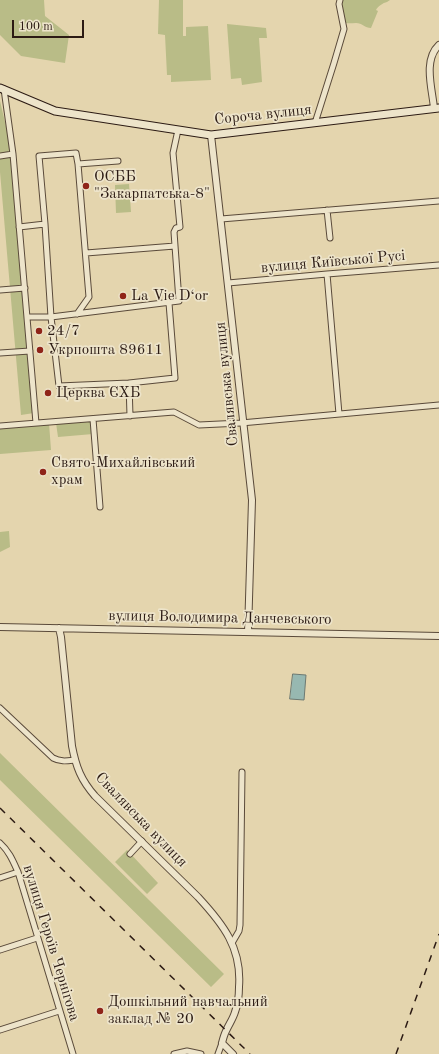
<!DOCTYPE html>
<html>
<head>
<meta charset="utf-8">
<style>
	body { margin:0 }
	#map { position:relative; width:439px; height:1054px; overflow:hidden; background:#e4d5ae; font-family:"Old Standard TT",serif }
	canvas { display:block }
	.scale { position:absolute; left:12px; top:20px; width:72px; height:18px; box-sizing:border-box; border:2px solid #2c1b14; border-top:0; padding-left:5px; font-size:12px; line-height:14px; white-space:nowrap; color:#2c1b14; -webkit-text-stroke:3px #ede4ca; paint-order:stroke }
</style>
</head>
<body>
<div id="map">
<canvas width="439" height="1054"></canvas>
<div class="scale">100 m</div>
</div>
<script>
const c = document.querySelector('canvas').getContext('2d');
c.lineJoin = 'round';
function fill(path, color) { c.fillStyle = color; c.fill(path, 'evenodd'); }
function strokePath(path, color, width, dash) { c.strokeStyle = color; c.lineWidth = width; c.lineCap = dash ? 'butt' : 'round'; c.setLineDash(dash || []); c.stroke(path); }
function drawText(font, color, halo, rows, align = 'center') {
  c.font = font + ' "Old Standard TT",serif'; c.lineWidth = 3.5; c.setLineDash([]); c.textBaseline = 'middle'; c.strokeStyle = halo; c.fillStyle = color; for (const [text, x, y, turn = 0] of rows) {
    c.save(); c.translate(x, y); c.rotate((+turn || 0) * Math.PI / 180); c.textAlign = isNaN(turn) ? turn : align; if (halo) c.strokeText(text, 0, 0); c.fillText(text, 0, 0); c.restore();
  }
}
fill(new Path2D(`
	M0 0H44L45 16 69 35 65 63 21 56 0 35Z
	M159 0H183V36H186V27L208 26 211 80 171 82V75H167L165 35 158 34Z
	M343 0H390L387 2C383 3 378 6 376 10L378 11 371 28C365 28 362 23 356 23 351 23 348 24 343 22L340 6Z
	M227 24 266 28 267 38H259L262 82 242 85 241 78 231 79Z
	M0 101 9 139 12 159 34 413 21 415 0 172Z
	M129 184 131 212 116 213 115 185Z
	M92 420 93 434 58 437 56 423Z
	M49 423 51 450 0 454V428Z
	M9 531 10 547 0 552V532Z
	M0 753 224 974 211 987 0 780Z
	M127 850 158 883 147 894 115 862Z`), '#b9bc87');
const water = new Path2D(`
	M293 674 306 675 304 700 290 699Z`);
fill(water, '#97b8b1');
strokePath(water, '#6c7972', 1);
const minor = new Path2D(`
	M4 89 13 154 36 423
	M315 123 334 63 344 29 339 4 340 0
	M0 156 13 154
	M327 210 330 238
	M221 219 439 201
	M45 224 39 156 76 153 78 164
	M19 227 45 224 51 317 179 301 174 232 176 228 180 227 173 153 178 130
	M86 253 175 246
	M327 274 339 414
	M228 283 327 274 439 265
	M0 290 25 288
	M77 314 89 297 78 164 118 161
	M27 317H51L59 386 129 383 130 416
	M0 353 30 351
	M129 383 175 378 169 303
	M93 419 100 507
	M0 426 174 412 199 425 241 423 439 405
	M0 708 53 758C61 762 66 761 75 760
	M0 843C9 851 13 861 18 872L73 1054
	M130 854 142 841
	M0 878 18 872
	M232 943 239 931 240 925 242 772
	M0 950 37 938
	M0 1030 59 1011
	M174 1054 187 1051 201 1054
	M218 1054 222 1043`);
const tertiary = new Path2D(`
	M434 108C432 88 423 60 439 45
	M211 135 252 500 248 632
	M0 627 439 636
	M59 628 61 637 72 746C76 767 81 780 95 796L198 897C223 924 242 948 239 987 239 995 238 1004 235 1012 233 1019 229 1024 226 1031 224 1035 223 1039 222 1043
	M222 1043 233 1054`);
const secondary = new Path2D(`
	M0 88 55 111 211 135 439 108`);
strokePath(minor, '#5a4a3a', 7);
strokePath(tertiary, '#5a4a3a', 8);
strokePath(secondary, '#2c1b14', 9);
strokePath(minor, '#ede4ca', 5);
strokePath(tertiary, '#ede4ca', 6);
strokePath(secondary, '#ede4ca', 7);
strokePath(new Path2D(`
	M0 808 250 1054
	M396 1054 439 934`), '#2c1b14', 1.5, [7, 7]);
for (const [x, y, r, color] of [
	[86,186,4,"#8f2418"],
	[123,296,4,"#8f2418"],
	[39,331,4,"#8f2418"],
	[40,350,4,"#8f2418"],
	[48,393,4,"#8f2418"],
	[43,472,4,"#8f2418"],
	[100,1011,4,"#8f2418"]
]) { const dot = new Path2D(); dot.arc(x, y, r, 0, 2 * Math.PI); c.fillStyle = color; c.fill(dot); strokePath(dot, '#ede4ca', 1.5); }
drawText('15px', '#2c1b14', '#ede4ca', [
	["Сороча вулиця",263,115,-6],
	["вулиця Київської Русі",333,262,-5],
	["Свалявська вулиця",227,384,-96],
	["вулиця Володимира Данчевського",220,618,1],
	["Свалявська вулиця",141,820,46],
	["вулиця Героїв Чернігова",51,943,73]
]);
drawText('15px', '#2c1b14', '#ede4ca', [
	["ОСББ",94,177],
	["\"Закарпатська-8\"",94,194],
	["La Vie D‘or",131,296],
	["24/7",47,331],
	["Укрпошта 89611",48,350],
	["Церква ЄХБ",56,393],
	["Свято-Михайлівський",51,463],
	["храм",51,480],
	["Дошкільний навчальний",108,1002],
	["заклад № 20",108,1019]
], 'left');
</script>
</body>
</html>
